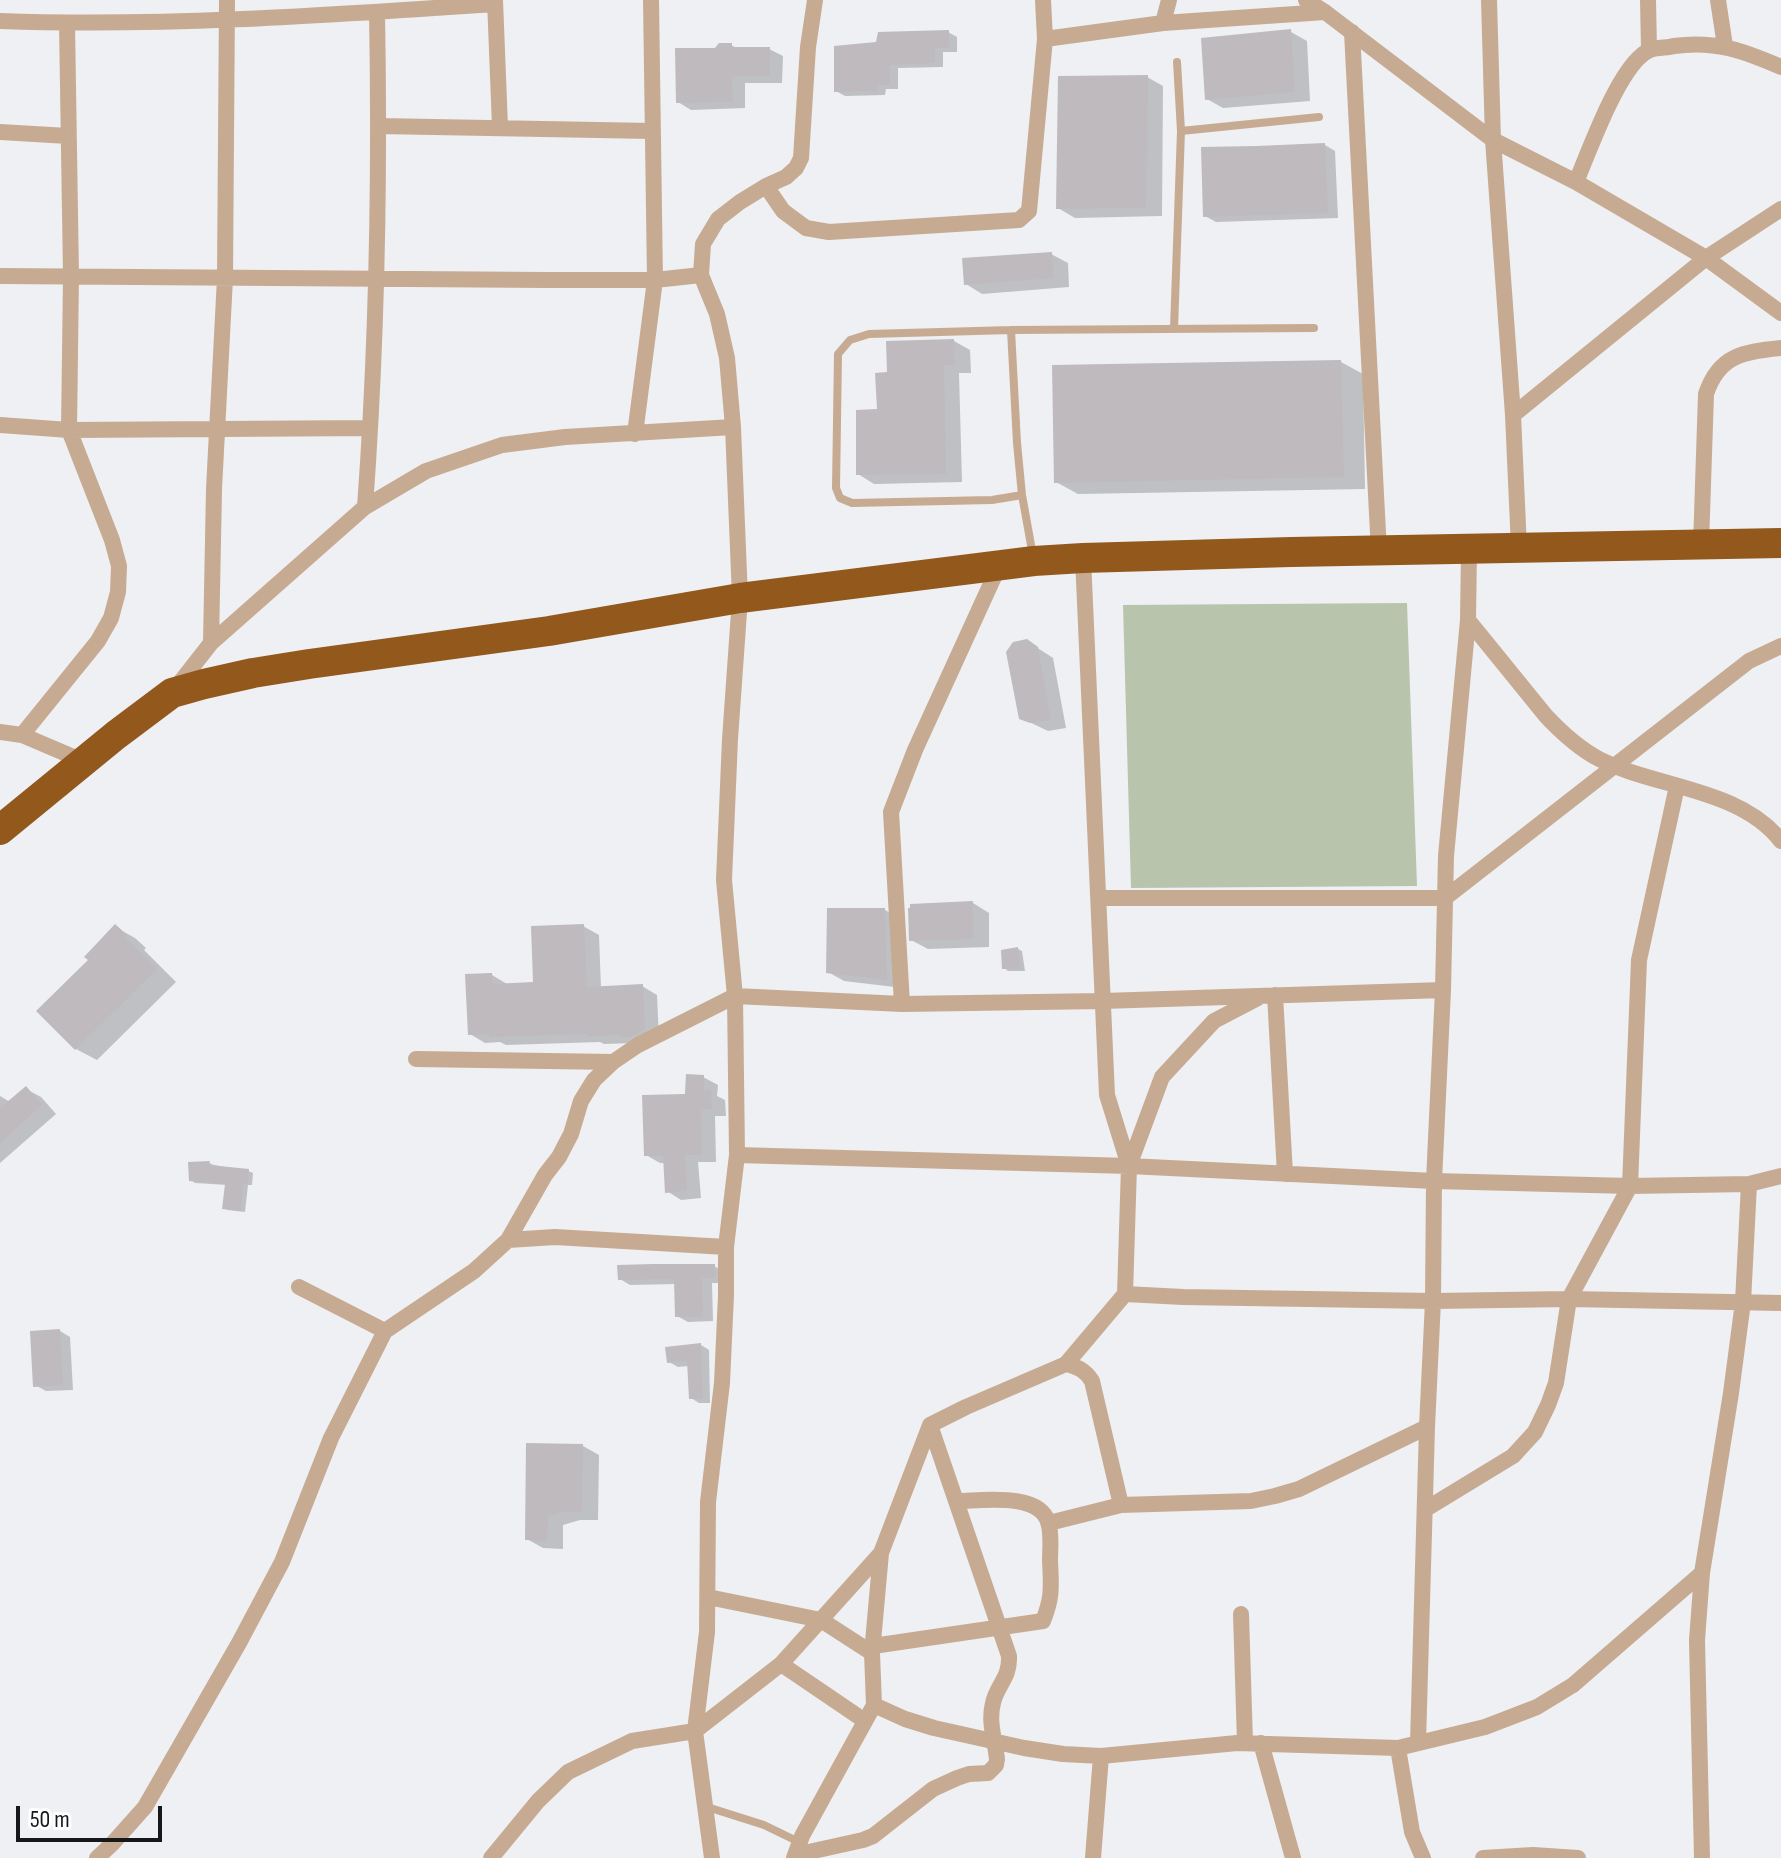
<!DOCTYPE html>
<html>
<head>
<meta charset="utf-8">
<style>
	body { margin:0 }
	#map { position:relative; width:1781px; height:1858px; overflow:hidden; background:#eef0f4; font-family:"Sofia Sans Condensed",sans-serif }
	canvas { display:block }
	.scale { position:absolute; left:16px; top:1806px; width:146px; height:36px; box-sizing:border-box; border:4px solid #161718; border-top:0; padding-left:10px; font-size:24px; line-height:28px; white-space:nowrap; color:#161718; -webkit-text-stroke:6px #fcfdff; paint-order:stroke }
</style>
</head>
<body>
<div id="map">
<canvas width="1781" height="1858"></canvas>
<div class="scale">50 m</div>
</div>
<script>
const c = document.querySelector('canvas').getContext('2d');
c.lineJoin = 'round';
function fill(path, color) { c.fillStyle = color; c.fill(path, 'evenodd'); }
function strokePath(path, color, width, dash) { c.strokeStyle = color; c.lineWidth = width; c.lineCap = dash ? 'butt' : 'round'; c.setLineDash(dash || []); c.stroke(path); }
fill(new Path2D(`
	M1407 603 1417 886 1131 888 1123 605Z`), '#b9c4ad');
fill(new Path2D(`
	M948 32 957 37V52H943V67L898 68V89H886L885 95 845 96 836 91 878 44Z
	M1291 32 1307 41 1310 101 1223 108 1207 99Z
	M731 45 738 49H769L783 56 782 83H745V108L691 110 678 102 716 50Z
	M1147 77 1163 86 1162 216 1075 218 1058 208Z
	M1325 145 1335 151 1338 218 1216 222 1205 216Z
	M1051 254 1068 263 1069 287 982 294 966 284Z
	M954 341 970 350 971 373H959L962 482 874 484 858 474 889 374Z
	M1341 362 1363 374 1365 489 1078 494 1056 482Z
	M1027 641 1053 658 1066 728 1048 731 1021 718Z
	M973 903 989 913V947L928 949 911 940Z
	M885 910 901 919 903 988 844 981 828 972Z
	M583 926 599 935 601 988 642 986 657 995 659 1038 634 1043 604 1044 600 1042 506 1045 500 1042 485 1043 470 1034 492 975 507 984H535Z
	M115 927 135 938 146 948 144 950 176 982 97 1060 76 1049 91 960Z
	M1018 949 1022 951 1025 971H1008L1004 968Z
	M703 1077 718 1085 717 1096 725 1100 726 1116H715L716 1162H698L701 1198 681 1200 667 1191 665 1163H660L646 1155 687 1096Z
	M26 1089 41 1097 56 1114 0 1163V1096L10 1102Z
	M209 1163 214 1165 248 1171 253 1173 252 1185H248L245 1212 228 1210 224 1208 227 1185 195 1183 191 1180Z
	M714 1266 725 1272V1283H712L713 1321 688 1322 677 1316V1284L630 1285 620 1279Z
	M60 1331 70 1337 73 1390 46 1391 35 1385Z
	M701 1345 709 1350 710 1403H699L691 1398 689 1366 678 1367 669 1362Z
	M583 1446 599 1455 598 1520H580L563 1525V1549L543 1548 527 1539Z`), '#0003');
fill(new Path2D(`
	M1291 29 1295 92 1205 100 1201 38Z
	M949 30V48H935V63L890 65V85H878L877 91 834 92V46L876 42 878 32Z
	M719 43H732V47H770V76H732L733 102 676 103 675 48H715Z
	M1148 75 1146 208 1056 209 1058 76Z
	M1325 143 1328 213 1203 217 1201 147 1257 146Z
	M1052 252 1054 278 964 285 962 258Z
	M954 339 955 365H944L946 474 856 475V410L877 409 875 373 887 372 886 341Z
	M1341 360 1344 477 1054 483 1052 365Z
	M1027 639 1038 647 1051 720 1030 723 1019 719 1006 652 1013 642Z
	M973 901V939L909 941 908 908H910V904Z
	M827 908H885L887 980 826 973Z
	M115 924 127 935 125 937 157 969 75 1050 36 1011 88 960 84 957Z
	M584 924 587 987 643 984 645 1029 631 1037H621L620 1035 587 1036V1034L489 1037V1034L468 1035 465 974 492 973 493 984 533 982 531 926Z
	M1018 947 1021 969H1002L1001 950Z
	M686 1074 704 1075V1091L711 1090 712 1109H701L702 1155H685L687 1191 665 1193 663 1156H644L642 1095 685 1094Z
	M26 1086 42 1105 0 1143V1108Z
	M210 1161 209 1165 249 1169 248 1184H243L241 1211 222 1209 225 1184 189 1181 188 1162Z
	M653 1264H715V1278H702L703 1317H675L674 1279 618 1280 617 1265Z
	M60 1329 63 1385 33 1387 30 1331Z
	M701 1343 703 1399H689L687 1361 667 1363 665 1347Z
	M526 1443 583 1444 582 1512H562L548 1516 547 1541 525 1540Z`), '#bebabd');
strokePath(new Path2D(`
	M1181 131 1319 117
	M1174 329 1181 131 1177 62
	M1011 330 1017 443 1022 495 1033 556
	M1022 495 992 500 852 503 840 498 836 488 838 354 850 340 869 334 1011 330 1314 328
	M704 1806 764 1825 799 1842`), '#c7aa92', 8);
strokePath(new Path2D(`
	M495 0 500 127
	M1306 0 1325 12 1493 140 1576 182 1706 258 1781 313
	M1489 0 1493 140 1513 415 1519 548
	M1648 0 1649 50
	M1718 0 1725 46
	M0 21C165 27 331 15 495 4
	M1163 23 1169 0
	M1352 32 1379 552
	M1045 39 1163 23 1325 12
	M379 126 652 131
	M0 132 68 136
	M1576 182C1589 152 1620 62 1650 50 1657 47 1667 48 1674 46 1715 40 1744 51 1781 67
	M766 186 783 211 806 228 829 232 1019 220 1029 211 1045 39 1043 0
	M0 276 546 280H655L701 275
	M1513 415 1706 258 1781 209
	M0 425 69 430 370 428
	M635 434 655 280 651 0
	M365 507C377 342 380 177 377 12
	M1701 545 1706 394C1719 355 1743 352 1781 348
	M1468 620 1546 716C1562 733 1578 748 1599 759 1656 788 1740 788 1781 841
	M211 643 214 489 225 278 227 0
	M175 689 211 643 365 507 426 471 502 445 565 437 733 427
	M0 732 22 735 83 761
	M22 735 98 641 111 618 118 592 119 566 112 540 69 430 71 276 67 23
	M1099 898H1445L1749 661 1781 646
	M1275 995 1285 1174
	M902 1004 891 812 915 750 999 566
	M416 1059 613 1062
	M737 1155 1129 1166 1434 1181 1630 1186 1749 1184 1781 1176
	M1129 1166 1162 1077 1214 1021 1258 998
	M508 1240 555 1237 726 1247
	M299 1287 385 1331
	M1125 1294 1183 1297 1433 1301 1569 1299 1781 1303
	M1066 1364C1078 1367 1085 1370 1092 1381L1121 1505
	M1426 1509 1513 1456 1535 1432 1548 1405 1556 1383 1569 1299 1630 1186 1639 960 1677 786
	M1049 1523 1121 1505 1251 1501 1275 1496 1299 1489 1427 1427
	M708 1597 821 1620 872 1653
	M1241 1614 1245 1743
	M873 1646 1043 1621C1053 1596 1051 1586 1050 1560 1050 1548 1052 1533 1048 1522 1039 1492 982 1501 956 1501
	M781 1664 865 1721
	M874 1705 905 1719 934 1728 1024 1748 1063 1754 1101 1756 1237 1743 1398 1748 1485 1727 1537 1707 1573 1685 1702 1573
	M1261 1743 1293 1858
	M1418 1743 1427 1427 1433 1301 1434 1181 1443 990 1446 856 1468 620 1469 550
	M1398 1748 1412 1832 1423 1858
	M795 1855 863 1840 873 1836 933 1789 957 1778 969 1774 988 1773 996 1765 997 1759C995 1740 988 1722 993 1703 997 1684 1010 1679 1009 1656L930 1425
	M97 1858 112 1844 145 1807 239 1643 282 1562 331 1438 385 1331 474 1271 508 1240 545 1175 559 1157 571 1134 581 1101 594 1080 613 1062 638 1045 735 996 902 1004 1103 1001 1443 990
	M491 1858 538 1801 568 1772 632 1741 695 1731 781 1664 881 1553
	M712 1858 695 1731 707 1632 708 1502 722 1383 726 1295V1247L737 1155 735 996 724 880 730 739 740 598 733 427 727 358 717 314 701 275 703 244 718 219 740 202 766 186 786 177 796 168 801 158 808 47 815 0
	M794 1858 802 1836 874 1705 872 1653 881 1553 930 1425 966 1407 1066 1364 1125 1294 1129 1166 1107 1095 1083 558
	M1093 1858 1101 1756
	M1483 1858 1533 1855 1578 1858
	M1702 1858 1697 1640 1702 1573 1731 1393 1743 1302 1749 1184`), '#c7aa92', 16);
strokePath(new Path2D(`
	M0 830 116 735 172 693 204 684 253 673 309 664 549 631 740 598 1034 561 1083 558 1291 552 1781 543`), '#92581c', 30);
</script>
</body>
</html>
